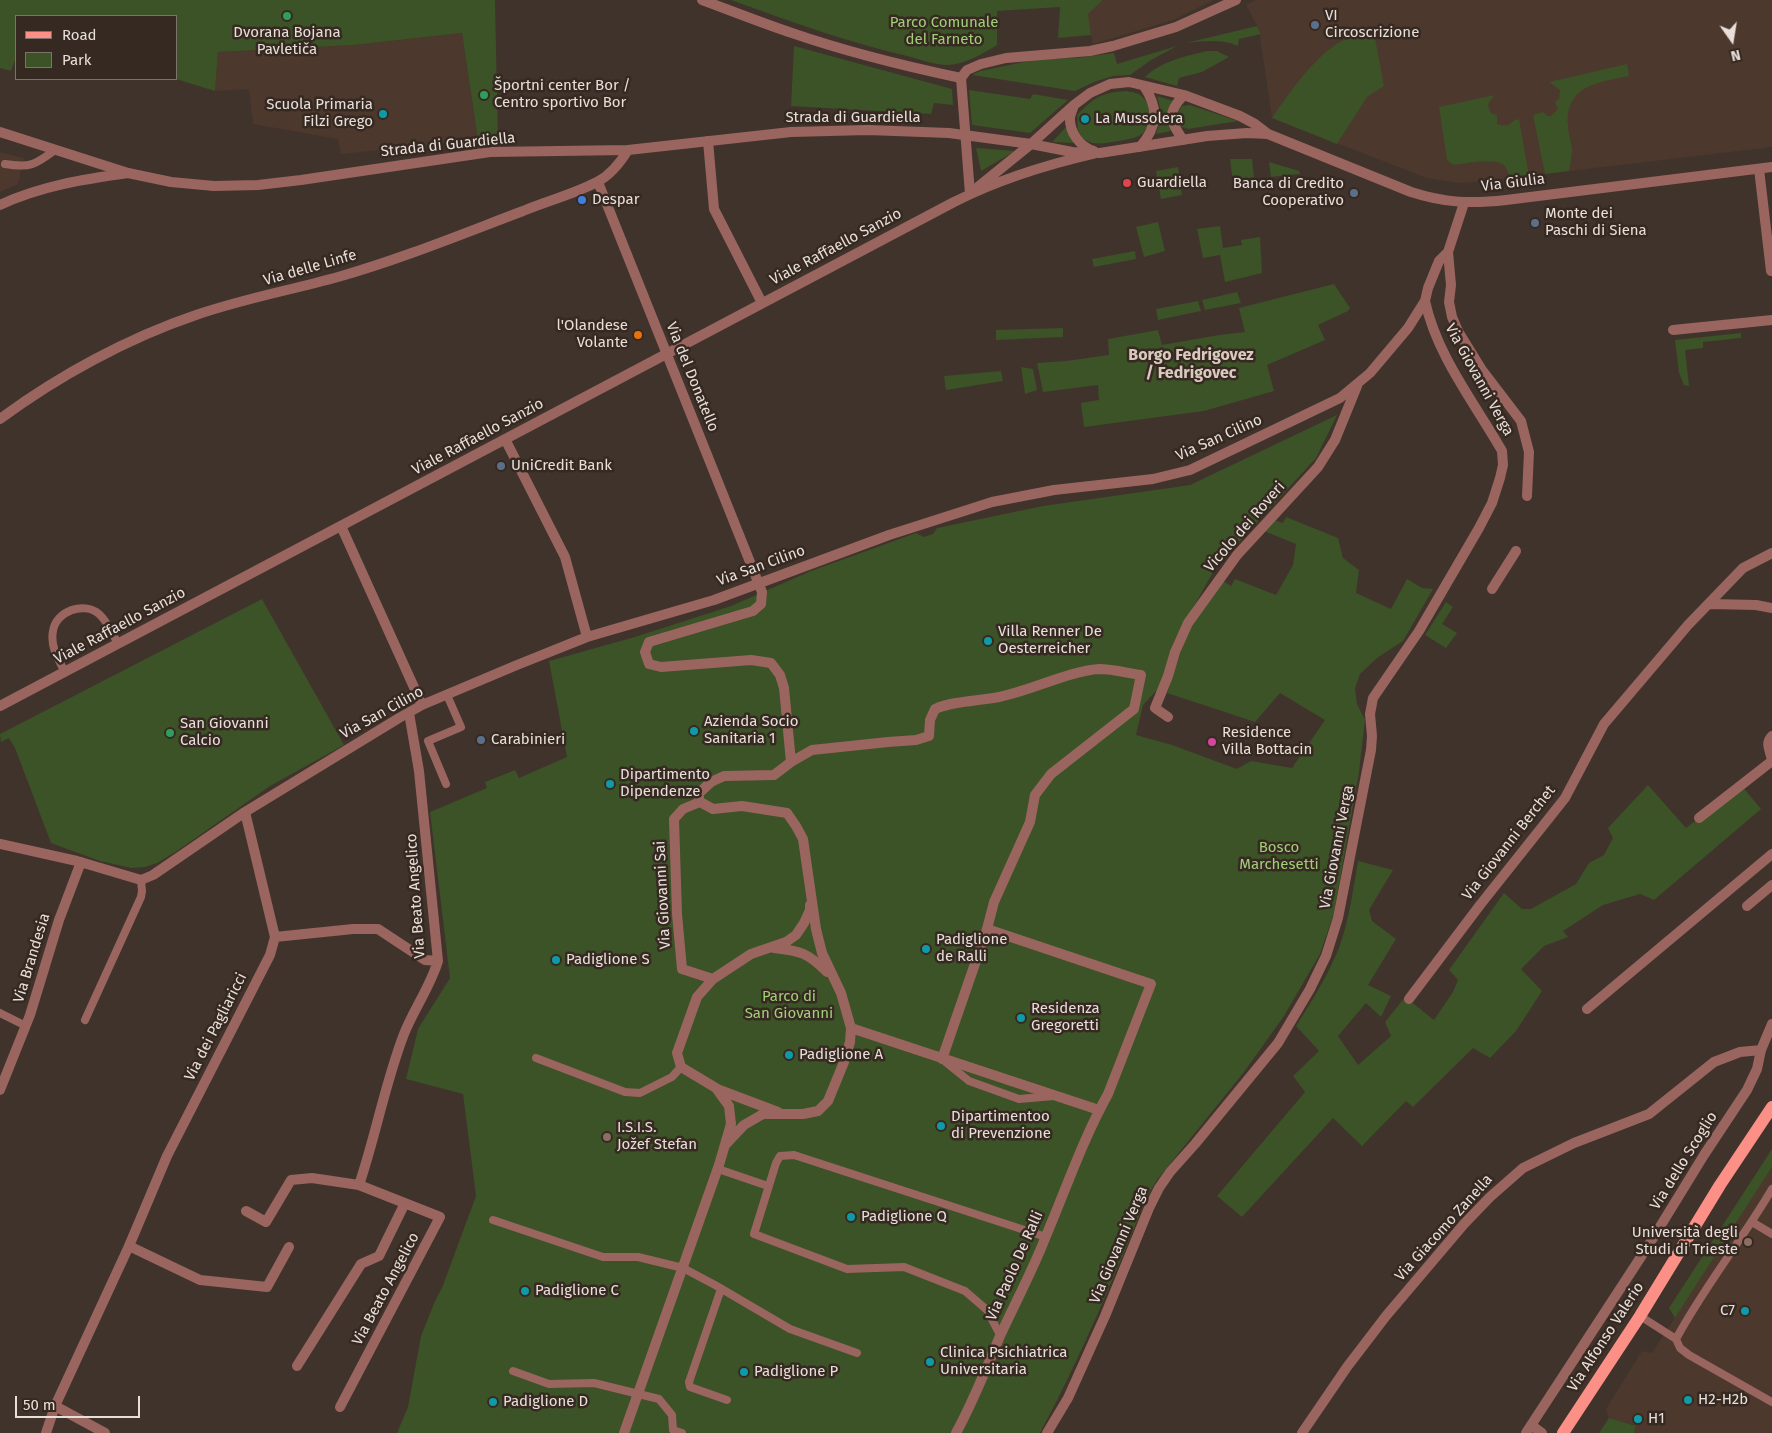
<!DOCTYPE html>
<html>
<head>
<meta charset="utf-8">
<style>
	body { margin:0 }
	#map { position:relative; width:1772px; height:1433px; overflow:hidden; background:#40332b; font-family:"Fira Sans",sans-serif }
	canvas { display:block }
	.legend { position:absolute; left:15px; top:15px; width:162px; height:65px; box-sizing:border-box; background:#362921; border:1px solid #7d726b; margin:0; padding:6px 9px; list-style:none; font-size:15px; color:#e8dfda }
	.legend li { display:flex; align-items:center; gap:10px; height:25px }
	.legend b { width:25px; border:1px solid #7d726b }
	.north { position:absolute; left:1707px; top:15px; width:50px; height:50px; -webkit-text-stroke:4px #362921; paint-order:stroke; rotate:167deg; font-size:14px; font-weight:700; line-height:20px; text-align:center; color:#e8dfda }
	.north::after { content:''; display:block; margin:auto; width:18px; height:22px; background:#e8dfda; clip-path:polygon(50% 0,100% 100%,50% 72%,0 100%) }
	.scale { position:absolute; left:15px; top:1396px; width:125px; height:22px; box-sizing:border-box; border:2px solid #e8dfda; border-top:0; padding-left:6px; font-size:15px; line-height:18px; white-space:nowrap; color:#e8dfda; -webkit-text-stroke:4px #362921; paint-order:stroke }
</style>
</head>
<body>
<div id="map">
<canvas width="1772" height="1433"></canvas>
<ul class="legend">
<li><b style="height:6px;background:#fd9086"></b>Road</li>
<li><b style="height:14px;background:#3c5227"></b>Park</li>
</ul>
<div class="north">N</div>
<div class="scale">50 m</div>
</div>
<script>
const c = document.querySelector('canvas').getContext('2d');
c.lineJoin = 'round';
function fill(path, color) { c.fillStyle = color; c.fill(path, 'evenodd'); }
function strokePath(path, color, width, dash) { c.strokeStyle = color; c.lineWidth = width; c.lineCap = dash ? 'butt' : 'round'; c.setLineDash(dash || []); c.stroke(path); }
function drawText(font, color, halo, rows, align = 'center') {
  c.font = font + ' "Fira Sans",sans-serif'; c.lineWidth = 5; c.setLineDash([]); c.textBaseline = 'middle'; c.strokeStyle = halo; c.fillStyle = color; for (const [text, x, y, turn = 0] of rows) {
    c.save(); c.translate(x, y); c.rotate((+turn || 0) * Math.PI / 180); c.textAlign = isNaN(turn) ? turn : align; if (halo) c.strokeText(text, 0, 0); c.fillText(text, 0, 0); c.restore();
  }
}
fill(new Path2D(`
	M1103 0H1214L1173 20 1093 44 1087 14Z
	M1256 0H1772V147L1485 181 1460 183 1427 178 1272 118 1260 37 1261 33 1246 5Z
	M462 33 478 140 341 154 338 139 253 124 249 89 215 91 218 52 354 45Z
	M0 152 24 158 18 184 0 192Z
	M1772 1167V1433H1634L1636 1426 1609 1418 1606 1409 1642 1351 1652 1353Z`), '#4c382d');
fill(new Path2D(`
	M0 0H495L498 140H478L462 33 354 45 218 52 215 91 176 79V16H16V57L11 71 0 68Z
	M731 0H1103L1088 14 1091 35 1058 38 1060 7 997 11V45C982 54 966 64 948 65 935 65 919 59 907 56 847 42 789 21 731 0Z
	M1257 26 1261 34 1239 39 1238 46C1221 39 1205 41 1186 43Z
	M1373 27 1384 86 1367 97 1337 144 1272 118C1289 93 1312 60 1338 43 1349 37 1362 32 1373 27Z
	M794 46 952 89 953 105 934 103 931 114 791 106Z
	M1177 46 1151 60 1130 75 1113 76 1094 82 1075 91 972 75 980 71 1039 59 1077 58 1114 53 1117 64Z
	M1207 51H1217L1229 57 1202 72 1179 78 1177 86 1145 77C1161 61 1186 56 1207 51Z
	M1627 64 1629 76C1600 82 1565 85 1568 125 1568 134 1572 142 1572 151 1572 158 1570 164 1569 171L1545 174 1533 115 1543 112 1547 116H1551L1558 109 1555 102 1559 99 1560 90 1549 82Z
	M969 90 1030 99 1033 94 1068 100 1030 133 972 125Z
	M1126 91C1131 92 1136 92 1140 95 1152 103 1154 122 1144 132 1137 139 1127 139 1119 141 1105 143 1085 149 1078 130 1077 126 1078 119 1077 115 1095 97 1100 93 1126 91Z
	M1495 95C1488 102 1486 105 1492 114L1497 115V124C1511 129 1508 121 1519 119L1529 176 1510 178C1508 172 1507 167 1502 164 1491 158 1465 164 1453 165L1447 160 1439 107Z
	M1157 96 1174 101C1166 111 1164 119 1171 131L1156 134 1162 115Z
	M1190 105 1238 121 1188 129C1174 126 1174 115 1182 106Z
	M1066 127 1074 143 1052 142Z
	M976 148 1015 151 981 171Z
	M1230 159H1252L1255 188 1234 190Z
	M1269 162 1299 171 1300 173 1299 174 1271 177Z
	M1178 167 1182 195 1161 199 1156 171Z
	M1158 222 1165 251 1144 257 1136 227Z
	M1220 226 1223 248 1242 245 1241 240 1260 237 1262 273 1225 282 1220 255 1203 258 1197 229Z
	M1135 251 1136 259 1094 267 1092 259Z
	M1334 284 1350 308 1348 311 1318 325 1325 340 1267 365 1274 391 1204 411 1084 427 1081 403 1099 400 1098 385 1043 392 1037 363 1066 361 1109 355 1108 339 1158 330 1162 345 1219 335 1245 332 1239 308Z
	M1237 292 1241 303 1205 310 1202 300Z
	M1198 301 1201 311 1158 320 1156 309Z
	M1063 328V337L996 340V330Z
	M1741 333V338L1703 342V348L1685 350 1689 386 1684 385 1679 373 1675 340Z
	M1021 367 1033 369 1037 390 1025 394Z
	M1001 371 1003 381 946 390 944 376Z
	M1337 415 1316 458 1216 567 1176 638 1170 652 1167 669 1159 688 1143 705 1136 735 1172 745 1237 769 1251 761 1292 768 1325 720 1280 693 1255 722 1167 693 1179 655 1192 624 1222 580 1231 586 1235 579 1276 595 1293 565 1296 544 1264 531 1274 520 1283 523 1286 517 1338 538 1343 558 1359 570 1356 593 1391 609 1407 579 1422 588 1433 589 1403 641 1377 658 1360 674 1355 688 1357 704 1365 720 1359 772 1334 913 1320 954 1284 1016 1244 1072 1157 1180 1147 1197C1114 1277 1081 1357 1040 1433H397L408 1407 421 1336 435 1301 442 1288 476 1196 463 1094 406 1079 418 1029 450 978 430 812 487 788 485 782 515 770 519 778 567 757 549 661 635 637 731 606 811 571 916 533 924 537 933 534 937 528 1043 506 1190 485Z
	M262 599 344 745 270 786 177 851 157 863 145 867 131 868 100 861 51 843 15 748 9 738 1 742 0 734Z
	M1446 602 1453 607 1442 624 1457 633 1446 648 1425 635Z
	M1648 785 1686 828 1741 785 1761 809 1654 900 1640 894 1603 905 1563 931 1568 937 1544 946 1521 969 1542 991 1516 1031 1490 1058 1473 1048 1413 1107 1406 1101 1362 1146 1333 1118 1242 1217 1217 1196 1305 1092 1293 1076 1319 1051 1296 1026C1312 1001 1328 975 1339 948 1349 920 1353 890 1358 861L1393 870 1369 910 1372 921 1396 939 1368 985 1391 996 1381 1017 1366 1003 1338 1036 1358 1065 1391 1036 1385 1022 1405 997 1434 1020 1453 992 1458 980 1449 970 1504 893 1522 909H1531L1576 884 1589 863 1604 855 1613 838 1608 828Z
	M1772 1149V1167L1675 1318 1669 1308Z
	M1609 1418 1636 1426 1634 1433H1599Z`), '#3c5227');
strokePath(new Path2D(`
	M5 164C30 168 35 165 55 150
	M65 672C58 659 50 646 53 631 56 611 84 601 99 614 107 621 113 634 118 644
	M446 784 428 741 461 727 447 695
	M0 1013 26 1026
	M85 1020 141 897 142 891 141 880
	M536 1058 625 1092 640 1093 672 1077 681 1067
	M943 1060 969 1081 1019 1099 1054 1096
	M718 1169 768 1186
	M493 1220 603 1257H638L683 1268 715 1285 790 1329 857 1353
	M1752 1222 1772 1234
	M721 1289 689 1382 690 1387 727 1400
	M1640 1316 1676 1339 1680 1348 1689 1355 1772 1402
	M1000 1335 987 1310 965 1291 904 1267 847 1269 754 1234 776 1163 780 1156 794 1155 1046 1237
	M1676 1339C1704 1287 1742 1240 1772 1189
	M513 1371 549 1384 594 1383 659 1399 672 1415 673 1430 682 1433`), '#9a655f', 8);
strokePath(new Path2D(`
	M1492 589 1516 551`), '#9a655f', 10);
strokePath(new Path2D(`
	M702 0C732 11 762 23 792 33 847 52 904 66 961 78
	M708 141 714 209 762 303
	M1759 169 1771 271
	M598 182 762 592 761 604 753 611 649 642 645 652 649 664 661 667 751 660 771 663 780 675 784 688 791 762 774 775 724 776 711 782 698 794 700 802
	M978 187 1031 144
	M970 194 961 78 967 70 981 64 1006 58 1090 51 1113 46 1176 27 1236 0
	M0 205C40 186 85 179 128 173
	M1448 252 1451 285 1449 302 1452 317 1458 331 1482 370 1521 421 1529 452 1527 496
	M1673 330 1772 320
	M0 419C58 376 128 338 196 315 242 299 291 290 338 277 401 259 462 234 523 211 547 201 574 194 597 182 611 175 620 163 628 150
	M505 439 565 557 587 637
	M341 526 422 705
	M1710 604 1756 605 1772 608
	M0 706 954 202C998 180 1045 165 1093 154
	M1168 717 1155 708 1168 676 1175 652 1188 623 1237 555 1318 467 1335 440 1357 386
	M791 762 812 750 888 742 916 740 929 736 930 720 935 709C952 701 979 701 999 697 1030 691 1069 671 1099 669 1113 669 1127 673 1141 675L1134 709 1051 774 1035 795 1030 822 994 902 987 929 942 1059
	M1699 818 1772 761C1771 751 1764 744 1772 736
	M0 844 77 861 141 880 153 875 245 812 399 718 422 705 517 665 587 637 714 600 889 535 992 502 1054 490 1153 479 1190 470 1340 398 1370 373 1408 328 1425 301 1428 288 1439 261 1448 252 1464 203
	M1747 906 1772 885
	M275 937 353 929H378L425 960 438 961
	M774 948C801 951 808 953 827 972
	M713 979 682 969 677 914 674 819 683 809 700 802 713 809 742 806 787 813 796 826 803 839 816 929 822 953 841 993 851 1028 850 1042 844 1062 828 1101 818 1111 803 1114H763L744 1125 726 1144
	M1409 999 1480 905 1565 798 1604 724 1688 625 1743 568 1772 553
	M1587 1009 1772 854
	M851 1028 1099 1110
	M717 1089 778 1112
	M0 1090 30 1015 59 920 81 862
	M359 1185C376 1135 385 1083 404 1034 414 1009 430 987 438 961L419 771 409 713
	M246 1211 266 1222 291 1180 312 1178 359 1185 440 1217 340 1407
	M129 1246 200 1280 267 1287 289 1247
	M297 1366 361 1264 379 1256 405 1203
	M55 1406 105 1433
	M1531 1425 1542 1433
	M46 1433 55 1406 129 1246 167 1156 270 955 275 937 245 812
	M624 1433 719 1165 731 1124 729 1106 716 1088 681 1067 677 1053 697 997 713 979 751 954 786 942 796 935 804 923 810 910V905
	M956 1433C973 1402 986 1369 1000 1336 1015 1303 1033 1270 1046 1236 1066 1189 1083 1139 1108 1094L1151 984 987 929
	M1047 1433 1068 1398 1105 1316 1149 1208 1159 1188 1170 1172 1195 1144 1278 1043 1310 989 1326 956 1338 918 1371 750 1372 736 1370 714 1373 698 1419 631 1479 528 1492 503 1500 478 1503 465 1502 451C1474 402 1437 356 1425 301
	M1302 1433 1347 1367 1386 1316 1464 1224 1490 1197 1523 1168 1574 1143 1649 1114 1714 1062 1740 1052 1761 1050
	M1526 1433 1650 1243 1704 1155 1747 1090 1757 1069 1761 1050 1772 1024`), '#9a655f', 10);
strokePath(new Path2D(`
	M1074 105C1073 108 1071 113 1070 117 1069 132 1080 147 1094 151
	M0 132 128 173 171 182 214 186 258 185 301 180 490 152 628 150 791 132 868 130 949 133 1031 144 1072 152 1100 153 1207 136 1247 133 1268 134
	M1183 140C1170 121 1166 113 1184 95
	M1031 144 1074 105 1090 93 1110 84 1129 82 1184 95 1240 116 1255 124 1268 134 1411 192C1445 203 1471 204 1506 200L1772 167
	M1140 147C1158 126 1159 109 1144 86`), '#9a655f', 10);
strokePath(new Path2D(`
	M1563 1433 1640 1316 1720 1185 1772 1107`), '#fd9086', 12);
for (const [x, y, r, color] of [
	[287,16,5,"#2e9e5b"],
	[1315,25,5,"#5c6f8a"],
	[484,95,5,"#2e9e5b"],
	[383,114,5,"#0f9aa8"],
	[1085,119,5,"#0f9aa8"],
	[1127,183,5,"#e0444e"],
	[1354,193,5,"#5c6f8a"],
	[582,200,5,"#3f7fe0"],
	[1535,223,5,"#5c6f8a"],
	[638,335,5,"#e8710a"],
	[501,466,5,"#5c6f8a"],
	[988,641,5,"#0f9aa8"],
	[694,731,5,"#0f9aa8"],
	[170,733,5,"#2e9e5b"],
	[481,740,5,"#5c6f8a"],
	[1212,742,5,"#d1479c"],
	[610,784,5,"#0f9aa8"],
	[926,949,5,"#0f9aa8"],
	[556,960,5,"#0f9aa8"],
	[1021,1018,5,"#0f9aa8"],
	[789,1055,5,"#0f9aa8"],
	[941,1126,5,"#0f9aa8"],
	[607,1137,5,"#8d6e63"],
	[851,1217,5,"#0f9aa8"],
	[1748,1242,5,"#8d6e63"],
	[525,1291,5,"#0f9aa8"],
	[1745,1311,5,"#0f9aa8"],
	[930,1362,5,"#0f9aa8"],
	[744,1372,5,"#0f9aa8"],
	[1688,1400,5,"#0f9aa8"],
	[493,1402,5,"#0f9aa8"],
	[1638,1419,5,"#0f9aa8"]
]) { const dot = new Path2D(); dot.arc(x, y, r, 0, 2 * Math.PI); c.fillStyle = color; c.fill(dot); strokePath(dot, '#362921', 2); }
drawText('15px', '#e8dfda', '#362921', [
	["VI",1325,16],
	["Circoscrizione",1325,33],
	["Dvorana Bojana",287,33,"center"],
	["Pavletiča",287,50,"center"],
	["Športni center Bor /",494,86],
	["Centro sportivo Bor",494,103],
	["Scuola Primaria",373,105,"right"],
	["Filzi Grego",373,122,"right"],
	["La Mussolera",1095,119],
	["Guardiella",1137,183],
	["Banca di Credito",1344,184,"right"],
	["Cooperativo",1344,201,"right"],
	["Despar",592,200],
	["Monte dei",1545,214],
	["Paschi di Siena",1545,231],
	["l'Olandese",628,326,"right"],
	["Volante",628,343,"right"],
	["UniCredit Bank",511,466],
	["Villa Renner De",998,632],
	["Oesterreicher",998,649],
	["Azienda Socio",704,722],
	["Sanitaria 1",704,739],
	["San Giovanni",180,724],
	["Calcio",180,741],
	["Residence",1222,733],
	["Villa Bottacin",1222,750],
	["Carabinieri",491,740],
	["Dipartimento",620,775],
	["Dipendenze",620,792],
	["Padiglione",936,940],
	["de Ralli",936,957],
	["Padiglione S",566,960],
	["Residenza",1031,1009],
	["Gregoretti",1031,1026],
	["Padiglione A",799,1055],
	["Dipartimentoo",951,1117],
	["di Prevenzione",951,1134],
	["I.S.I.S.",617,1128],
	["Jožef Stefan",617,1145],
	["Padiglione Q",861,1217],
	["Università degli",1738,1233,"right"],
	["Studi di Trieste",1738,1250,"right"],
	["Padiglione C",535,1291],
	["C7",1735,1311,"right"],
	["Clinica Psichiatrica",940,1353],
	["Universitaria",940,1370],
	["Padiglione P",754,1372],
	["H2-H2b",1698,1400],
	["Padiglione D",503,1402],
	["H1",1648,1419]
], 'left');
drawText('15px', '#a1cf77', '#362921', [
	["Parco Comunale",944,23],
	["del Farneto",944,40],
	["Bosco",1279,848],
	["Marchesetti",1279,865],
	["Parco di",789,997],
	["San Giovanni",789,1014]
]);
drawText('15px', '#e8dfda', '#362921', [
	["Strada di Guardiella",853,118],
	["Strada di Guardiella",448,145,-6],
	["Via Giulia",1513,183,-7],
	["Viale Raffaello Sanzio",836,247,-28],
	["Via delle Linfe",310,268,-16],
	["Via del Donatello",692,377,68],
	["Via Giovanni Verga",1479,380,61],
	["Viale Raffaello Sanzio",478,437,-28],
	["Via San Cilino",1219,438,-24],
	["Vicolo dei Roveri",1245,527,-49],
	["Via San Cilino",761,566,-20],
	["Viale Raffaello Sanzio",120,626,-28],
	["Via San Cilino",382,713,-29],
	["Via Giovanni Berchet",1509,843,-52],
	["Via Giovanni Verga",1337,847,-79],
	["Via Giovanni Sai",663,895,-93],
	["Via Beato Angelico",416,896,-94],
	["Via Brandesia",32,958,-73],
	["Via dei Pagliaricci",216,1027,-63],
	["Via dello Scoglio",1684,1161,-58],
	["Via Giacomo Zanella",1444,1228,-48],
	["Via Giovanni Verga",1119,1245,-67],
	["Via Paolo De Ralli",1015,1266,-66],
	["Via Beato Angelico",386,1289,-62],
	["Via Alfonso Valerio",1606,1337,-57]
]);
drawText('bold 16px', '#dbc9c0', '#362921', [
	["Borgo Fedrigovez",1191,356],
	["/ Fedrigovec",1191,374]
]);
</script>
</body>
</html>
